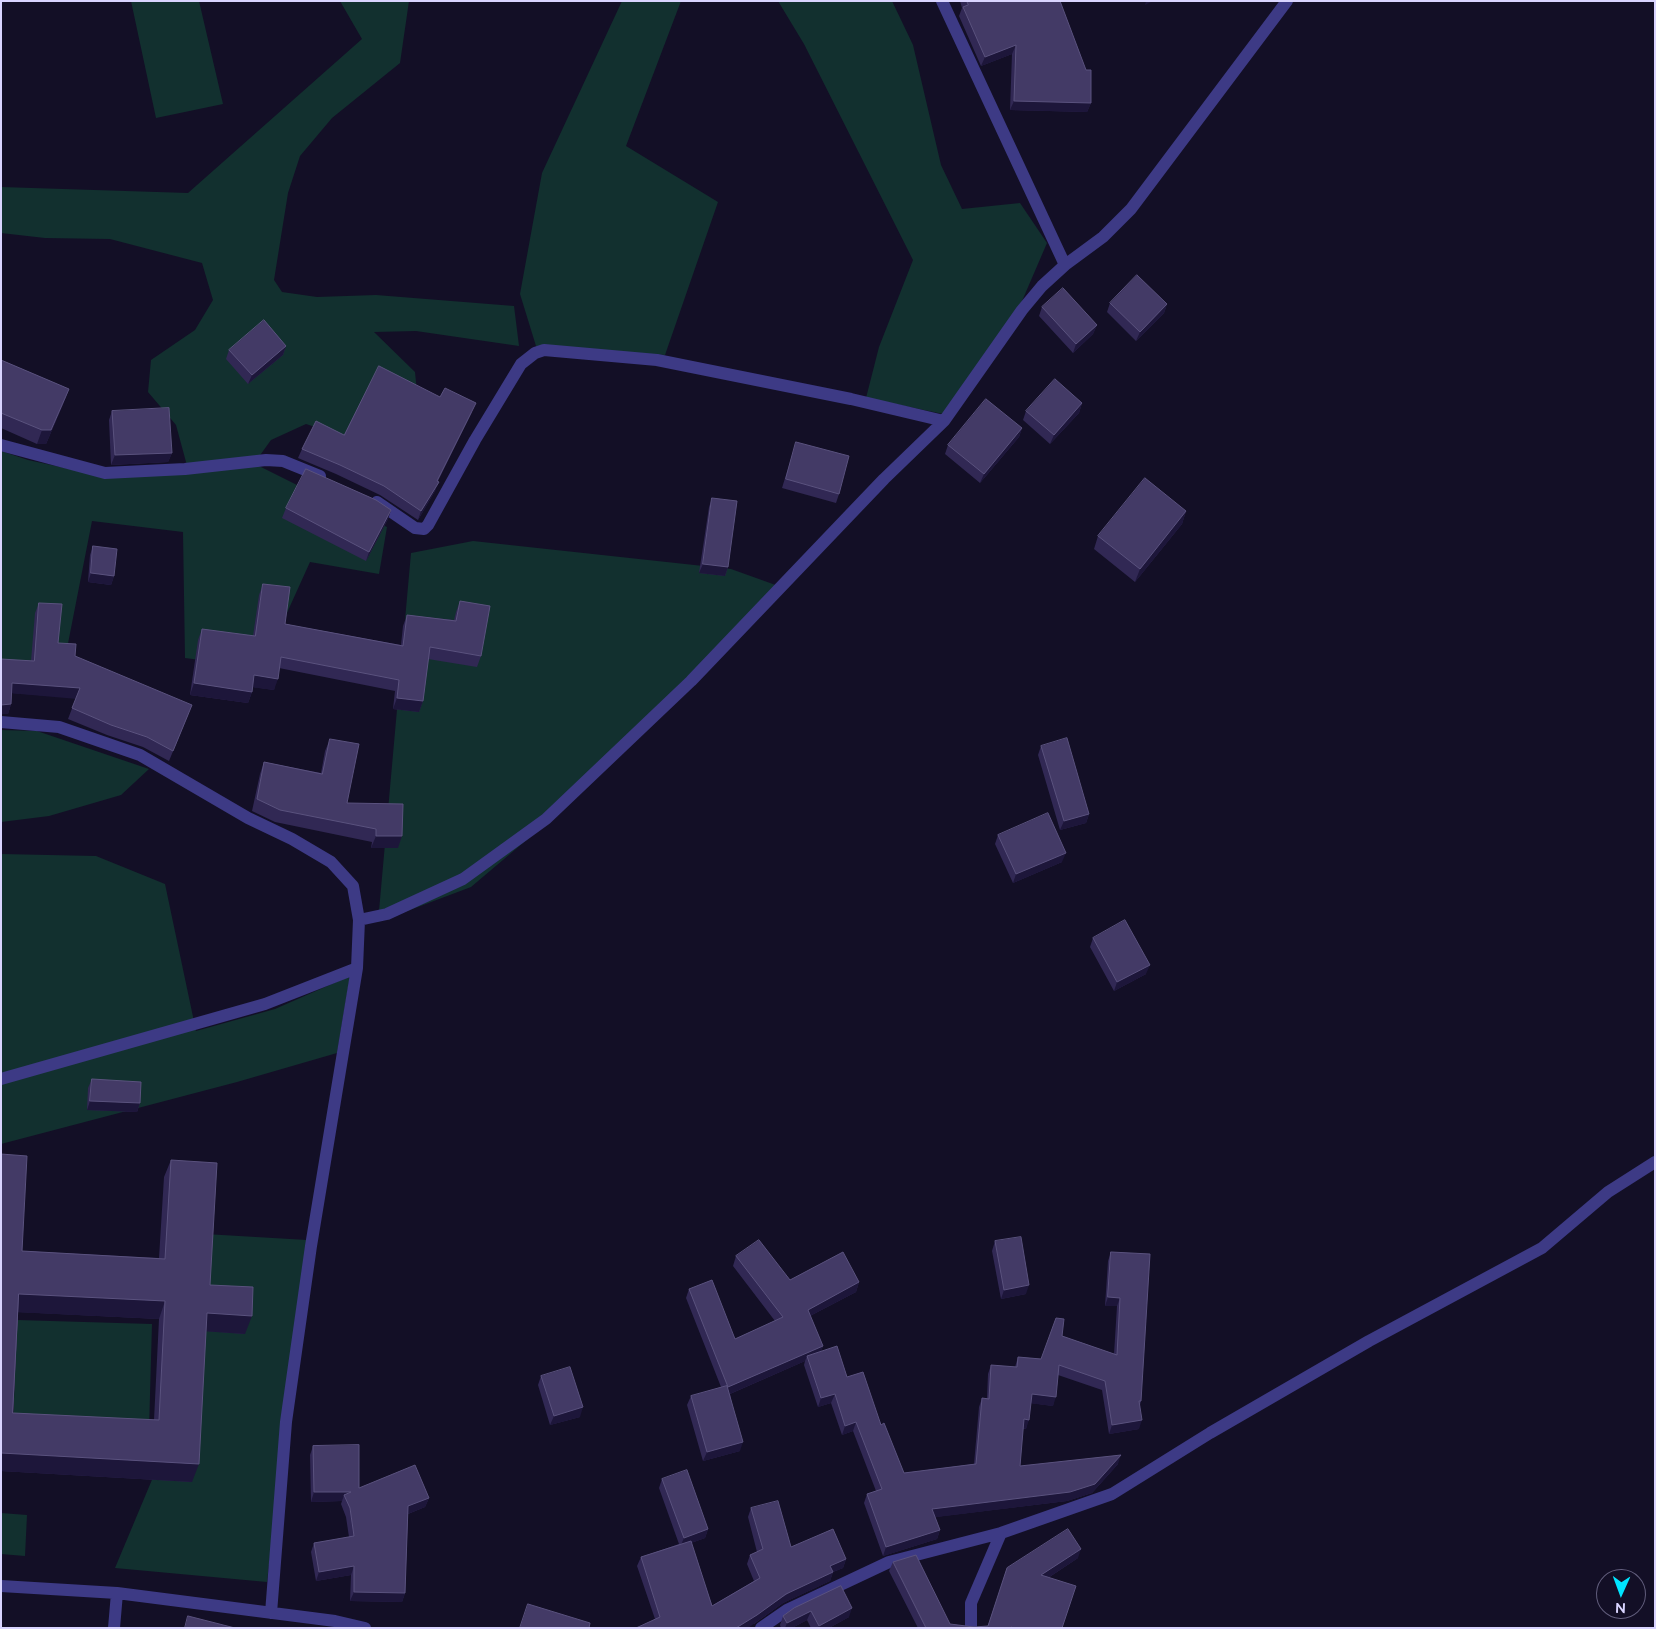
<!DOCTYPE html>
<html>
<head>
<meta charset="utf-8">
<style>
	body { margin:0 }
	#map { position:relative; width:1656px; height:1629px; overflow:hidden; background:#130f26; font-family:Raleway,sans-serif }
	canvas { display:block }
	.frame { position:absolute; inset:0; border:2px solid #d9d4ff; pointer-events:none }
	.north { position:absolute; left:1596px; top:1569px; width:50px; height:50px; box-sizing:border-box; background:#130f26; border:1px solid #625e7d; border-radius:50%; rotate:182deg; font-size:14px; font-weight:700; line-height:20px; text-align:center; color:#d9d4ff }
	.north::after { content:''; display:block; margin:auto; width:18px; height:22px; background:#00e5ff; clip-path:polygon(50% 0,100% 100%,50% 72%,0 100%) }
</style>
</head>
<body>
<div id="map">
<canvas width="1656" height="1629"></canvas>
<div class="frame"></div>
<div class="north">N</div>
</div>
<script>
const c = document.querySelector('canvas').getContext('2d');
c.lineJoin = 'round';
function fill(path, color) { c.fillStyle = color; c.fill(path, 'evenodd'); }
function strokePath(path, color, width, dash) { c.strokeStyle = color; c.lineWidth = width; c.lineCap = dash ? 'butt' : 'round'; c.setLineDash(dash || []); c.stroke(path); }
fill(new Path2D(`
	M131 1H199L223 104 156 118Z
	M340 1H409L400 63 332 118 300 156 288 193 274 280 282 292 317 297 376 295 514 306 519 346 416 331 374 332 415 372 418 402 390 444 340 435 306 424 271 440 253 465H257L339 506 387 527 379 574 310 562 262 668 185 658 183 532 92 521 63 669 1 688V451L28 460 107 477 189 473 176 425 148 392 151 360 195 330 213 300 202 263 110 239 45 238 1 233V187L188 193 362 39Z
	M622 1H681L626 146 718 202 665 355 536 346 520 294 542 173Z
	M778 1H892L913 45 941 165 962 209 1020 203 1047 243 1019 308 953 416 866 398 879 347 913 260 804 44Z
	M473 541 731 569 784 588 549 821 471 887 378 922 411 553Z
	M1 730 37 731 149 769 121 795 49 816 1 822Z
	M1 854 96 856 165 884 196 1031 275 1009 350 976 337 1053 237 1082 1 1144Z
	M188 1233 307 1240 267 1582 115 1568 159 1463Z
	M17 1320 152 1324 149 1430 13 1425Z
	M1 1513 27 1515 25 1556 1 1554Z`), '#12302f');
strokePath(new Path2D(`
	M1065 265 1103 237 1131 209 1287 1
	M1 445 105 473 185 469 266 460 283 461 320 476
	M377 502 415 528 424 529 428 525 475 440 521 364 535 353 544 350 657 360 851 399 944 421 1022 310 1042 286 1065 265 942 1
	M1 722 59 727 140 755 248 818 292 839 331 862 353 886 359 920 357 968 311 1246 286 1422 271 1613
	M359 920 387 914 463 879 546 819 691 681 884 479 944 421
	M1 1079 265 1004 357 968
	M1 1586 117 1593 335 1621 365 1628
	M114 1628 117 1593
	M761 1628 787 1610 889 1562 1001 1533 1112 1494 1210 1433 1369 1341 1542 1248 1608 1192 1655 1162
	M971 1628V1603L1001 1533`), '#3d3a85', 12);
fill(new Path2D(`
	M960 1H1060L1091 103 1087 112 1010 110 1012 54 981 66 959 16 962 8Z
	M1110 303 1167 304 1164 313 1136 341 1107 312Z
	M1042 307 1097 325 1093 334 1073 353 1039 316Z
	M286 346 283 355 248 384 226 359 229 350Z
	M1 360 69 389 64 402 46 444H37L1 428Z
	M1082 403 1079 413 1050 444 1023 420 1026 411Z
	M112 411 172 453 168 462 111 465 109 420Z
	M472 412 438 481 435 491 418 520 380 495 336 474 298 458 302 449 344 435Z
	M1022 428 1019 437 980 483 945 454 948 445Z
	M796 442 839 494 836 503 782 488Z
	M712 498 728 567 725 576 699 573 709 507Z
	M286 508 391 510 388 519 366 561 282 518Z
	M1186 511 1182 524 1135 582 1094 549 1098 536Z
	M93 546 114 576 111 585 88 582 90 555Z
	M263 584 285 624 401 645 403 626 407 615 454 620 456 612 460 601 481 656 477 667 428 659 423 701 419 712 393 709 395 691 279 668 274 690 253 687 252 692 248 703 190 695 198 640 202 629 253 636 259 595Z
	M39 603 58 643 75 656 188 715 169 761 143 747 107 735 68 719 76 698 12 693 11 704 8 714H1V659L31 661 35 613Z
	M330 739 347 803 398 848H371L372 842 275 822 252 811 260 774 264 762 321 773 325 751Z
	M1041 746 1089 814 1086 823 1060 830 1038 755Z
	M998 835 1062 862 1013 883 995 844Z
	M1093 938 1146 974 1114 991 1090 947Z
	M92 1079 140 1103 137 1112 87 1110 88 1088Z
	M171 1160 210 1285 245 1334 206 1331 192 1482 1 1471 22 1251 159 1258 164 1177ZM18 1312 159 1319 154 1420 13 1413Z
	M995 1241 1026 1294 1001 1299 992 1251Z
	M1111 1252 1141 1401 1140 1405 1139 1429 1109 1434 1102 1390 1058 1375 1053 1406 1031 1403 1026 1429H1023L1020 1466 1118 1464 1092 1493 1067 1501 935 1517 940 1530 937 1539 883 1556 864 1503 867 1494 876 1491 853 1431 842 1435 831 1403 818 1407 804 1365 805 1361 730 1394 740 1451 703 1461 687 1405 691 1396 721 1387 686 1298 689 1289 735 1339 775 1321 733 1266 736 1256 790 1280 859 1282 856 1292 810 1316 823 1346 821 1351 847 1377 881 1425 904 1473 974 1464 979 1407 982 1398H987L988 1374 991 1365 1015 1367 1018 1357 1041 1359 1062 1336 1114 1354 1117 1306H1105L1108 1261Z
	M541 1376 580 1417 550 1425 538 1385Z
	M313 1446 359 1488 429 1498 425 1507 408 1514 405 1593 402 1602 350 1601 351 1575 316 1581 311 1552 314 1543 349 1537 346 1517 341 1504 342 1501 311 1502 310 1455Z
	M662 1479 708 1529 705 1538 691 1543 712 1606 754 1581 747 1564 750 1555 757 1552 748 1517 751 1508 791 1547 846 1559 843 1568 833 1572 830 1581 783 1603 754 1624 655 1619 637 1566 641 1557 679 1544 659 1488Z
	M1078 1558 1048 1578 1062 1628H918L889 1571 893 1562 950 1624 974 1627 988 1626 1007 1568Z
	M794 1608 849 1617 829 1628H811L807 1620 792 1628H781L780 1625 783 1616Z`), '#312854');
fill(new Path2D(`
	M1146 1H1153L1145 5Z
	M1016 45 1012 54 981 66 985 57Z
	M1014 101 1091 103 1087 112 1010 110Z
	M1167 304 1164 313 1136 341 1140 332Z
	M1097 325 1093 334 1073 353 1076 344Z
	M286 346 283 355 248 384 252 375Z
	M69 389 64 402 46 444H37L42 430Z
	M476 403 472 412 433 490 437 481Z
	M1082 403 1079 413 1050 444 1054 435Z
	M1022 428 1019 437 980 483 984 474Z
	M172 453 168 462 111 465 115 455Z
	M439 482 435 491 418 520 421 511Z
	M391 510 388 519 366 561 369 552Z
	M1186 511 1182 524 1135 582 1140 569Z
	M703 564 728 567 725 576 699 573Z
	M91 573 114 576 111 585 88 582Z
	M254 675 278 679 274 690 250 687Z
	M12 683 80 688 77 699 9 693Z
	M194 683 252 692 248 703 190 695Z
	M397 698 423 701 419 712 393 709Z
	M2 704H11L8 714H1Z
	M1089 814 1086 823 1060 830 1064 821Z
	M376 836H402L398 848H371Z
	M1066 853 1062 862 1013 883 1016 874Z
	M1150 965 1146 974 1114 991 1117 982Z
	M90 1101 140 1103 137 1112 87 1110Z
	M859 1282 856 1292 804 1319 808 1310Z
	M1029 1285 1026 1294 1001 1299 1004 1290Z
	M19 1294 165 1301 159 1319 13 1312Z
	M1108 1297 1120 1298 1117 1306H1105Z
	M207 1313 252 1316 245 1334 201 1331Z
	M823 1346 820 1355 807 1356 805 1361 725 1396 728 1387Z
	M835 1394 831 1403 818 1407 821 1398Z
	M1032 1394 1056 1397 1053 1406 1028 1403Z
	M583 1407 580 1417 550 1425 554 1416Z
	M1024 1419 1029 1420 1026 1429 1021 1428Z
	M1142 1420 1139 1429 1109 1434 1112 1425Z
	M856 1422 853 1431 842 1435 845 1426Z
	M743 1442 740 1451 703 1461 707 1452Z
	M1 1453 199 1464 192 1482 1 1471Z
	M1121 1455 1118 1464 1092 1493 1067 1501 929 1518 932 1509Z
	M314 1492H351L344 1495 342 1501 311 1502Z
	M429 1498 425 1507 405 1515 408 1506Z
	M708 1529 705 1538 680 1547 684 1538Z
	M940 1530 937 1539 883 1556 886 1547Z
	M1081 1549 1078 1558 1037 1585 1041 1575Z
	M846 1559 843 1568 833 1572 830 1581 783 1603 748 1628H736L830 1566Z
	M354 1566 351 1575 316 1581 319 1572Z
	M354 1592 405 1593 402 1602 350 1601Z
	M852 1608 849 1617 829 1628H818L819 1626Z
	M811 1611 807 1620 792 1628H785L787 1623Z`), '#1d163a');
const building = new Path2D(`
	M967 1H1060L1086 70H1091V103L1014 101 1016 45 985 57 963 7 968 5Z
	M1137 275 1167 304 1140 332 1110 303Z
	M1063 288 1097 325 1076 344 1042 307Z
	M264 320 286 346 252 375 229 350Z
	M1 360 69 389 51 430H42L1 413Z
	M379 366 440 397 445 388 476 403 437 481 439 482 421 511 384 486 340 465 302 449 316 421 344 435Z
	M1055 379 1082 403 1054 435 1026 411Z
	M986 399 1022 428 984 474 948 445Z
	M169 408 172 453 115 455 112 411Z
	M796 442 849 456 839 494 786 479Z
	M306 469 376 500 391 510 369 552 286 508Z
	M1145 478 1186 511 1140 569 1098 536Z
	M712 498 737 501 728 567 703 564Z
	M93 546 117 549 114 576 91 573Z
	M263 584 290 587 285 624 403 646 407 615 456 621 460 601 490 606 481 656 430 647 423 701 397 698 399 680 281 657 278 679 254 675 252 692 194 683 202 629 255 636Z
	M39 603 62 604 58 643 76 644 75 656 192 705 173 751 147 737 111 725 72 708 80 688 12 683 11 704 1 705V659L34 661Z
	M1067 738 1089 814 1064 821 1041 746Z
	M330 739 359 744 347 803 403 804 402 836H376V829L280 810 257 799 264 762 322 774Z
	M1048 813 1066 853 1016 874 998 835Z
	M1125 920 1150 965 1117 982 1093 938Z
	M92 1079 141 1082 140 1103 90 1101Z
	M1 1154 27 1156 22 1251 165 1259 171 1160 217 1163 210 1285 253 1287 252 1316 207 1313 199 1464 1 1453ZM19 1294 165 1301 159 1420 13 1413Z
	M1021 1237 1029 1285 1004 1290 995 1241Z
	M759 1240 790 1280 843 1252 859 1282 808 1310 823 1346 728 1387 689 1289 712 1280 735 1339 783 1317 736 1256Z
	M1111 1252 1150 1254 1141 1401H1139L1142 1420 1112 1425 1105 1381 1059 1365 1056 1397 1032 1394 1029 1420 1024 1419 1020 1466 1121 1455 1095 1484 1070 1492 932 1509 940 1530 886 1547 867 1494 882 1489 856 1422 845 1426 835 1394 821 1398 807 1356 837 1346 847 1377 863 1372 881 1425 884 1423 904 1473 976 1464 982 1398 989 1399 991 1365 1017 1367 1018 1357 1041 1359 1056 1318 1064 1319 1062 1336 1117 1355 1120 1298 1108 1297Z
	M570 1367 583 1407 554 1416 541 1376Z
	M727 1386 743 1442 707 1452 691 1396Z
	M359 1445V1488L415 1465 429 1498 408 1506 405 1593 354 1592V1566L319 1572 314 1543 354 1536 350 1508 344 1495 351 1492H314L313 1446Z
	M687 1470 708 1529 684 1538 662 1479Z
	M778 1501 791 1547 833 1529 846 1559 830 1566 833 1572 786 1594 757 1615 736 1628H636L660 1617 641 1557 691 1541 712 1606 760 1578 750 1555 763 1549 751 1508Z
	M1068 1529 1081 1549 1041 1575 1076 1586 1062 1628H1014L1011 1627V1628H926L893 1562 916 1555 950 1624 974 1627 988 1626 1007 1568Z
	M841 1586 852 1608 819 1626 811 1611 787 1623 783 1616 794 1608Z
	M528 1604 590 1623 589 1628H520Z
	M188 1616 235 1628H185Z`);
fill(building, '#433a66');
strokePath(building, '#5a527e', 1);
</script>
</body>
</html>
